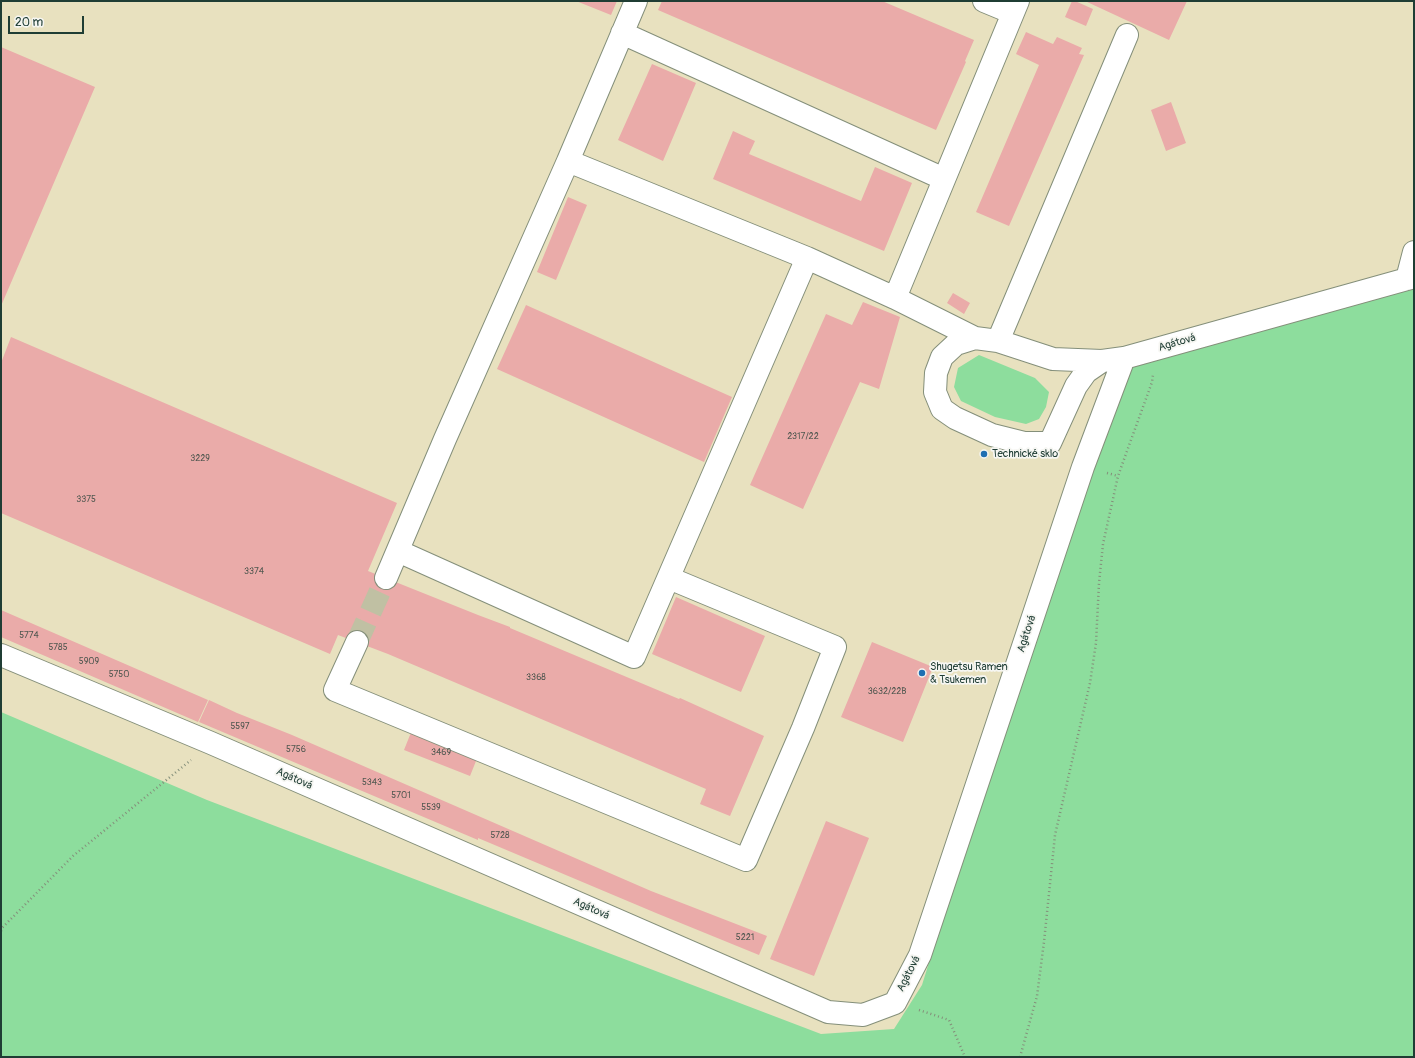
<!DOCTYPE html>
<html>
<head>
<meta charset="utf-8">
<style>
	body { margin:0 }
	#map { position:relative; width:1415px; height:1058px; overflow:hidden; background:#e8e1bf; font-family:Pangolin,sans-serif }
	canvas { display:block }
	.frame { position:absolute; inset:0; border:2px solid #1f3d34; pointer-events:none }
	.scale { position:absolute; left:8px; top:16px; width:76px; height:18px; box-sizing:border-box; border:2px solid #1f3d34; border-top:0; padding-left:5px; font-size:12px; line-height:14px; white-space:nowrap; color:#1f3d34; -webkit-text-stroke:3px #f6f6f2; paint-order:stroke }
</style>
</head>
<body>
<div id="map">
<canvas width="1415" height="1058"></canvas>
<div class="frame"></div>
<div class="scale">20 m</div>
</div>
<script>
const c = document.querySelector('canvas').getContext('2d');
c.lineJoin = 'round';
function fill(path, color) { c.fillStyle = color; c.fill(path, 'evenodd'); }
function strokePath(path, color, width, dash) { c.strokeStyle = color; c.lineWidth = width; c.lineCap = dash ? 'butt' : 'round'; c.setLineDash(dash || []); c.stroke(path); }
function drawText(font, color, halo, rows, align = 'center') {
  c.font = font + ' Pangolin,sans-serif'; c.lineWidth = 3.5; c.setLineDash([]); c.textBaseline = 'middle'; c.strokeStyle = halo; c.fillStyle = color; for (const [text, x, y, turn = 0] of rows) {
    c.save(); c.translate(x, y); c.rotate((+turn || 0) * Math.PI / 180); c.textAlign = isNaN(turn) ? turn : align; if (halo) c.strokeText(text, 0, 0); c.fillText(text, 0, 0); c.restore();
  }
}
fill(new Path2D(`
	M1414 278V1057H1V712L207 800 821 1034 894 1029 922 985 1083 467 1124 358Z
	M979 355 1035 378 1049 392 1046 407 1039 419 1026 424 995 417 961 401 954 387 958 368Z`), '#8ddd9d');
fill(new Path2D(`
	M576 1H617L611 15Z
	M662 1H882L974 40 965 61 966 62 936 130 658 10Z
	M1072 1H1075L1093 9 1086 26 1065 17Z
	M1085 1H1187L1169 40Z
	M1026 32 1053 44 1057 37 1082 48 1079 54 1084 55 1009 226 976 212 1039 65 1016 54Z
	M1 47 95 87 1 306Z
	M652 64 696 83 663 161 618 140Z
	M1171 102 1186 143 1166 151 1151 110Z
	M733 131 755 141 749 154 861 201 875 167 912 183 884 251 713 179Z
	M568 197 587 205 556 280 537 272Z
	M953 293 970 303 964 314 947 303Z
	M863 302 900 317 879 389 860 382 803 509 750 485 826 314 852 325Z
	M526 305 732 397 704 462 497 369Z
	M11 337 397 503 368 571 478 615 510 627V628L679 699 680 698 764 736 730 816 700 804 706 789 388 654 338 635 330 654 1 513V363Z
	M676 597 765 636 741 692 652 654Z
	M1 610 208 700 198 722 1 637Z
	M872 642 933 667 903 742 841 717Z
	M209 700 237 713 292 735 651 891 767 936 759 955 656 913 478 838V840L199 722Z
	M412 730 478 756 470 776 404 750Z
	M826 821 869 838 814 976 770 959Z`), '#eaaba9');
strokePath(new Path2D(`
	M357 642 386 578`), '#c0c0a3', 22, [22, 11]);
const minor = new Path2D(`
	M636 1 568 161 807 258 895 298 1018 1
	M984 1 1013 13
	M622 33 944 179
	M1407 279 1414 252
	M895 298 975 338
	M998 341 1127 35
	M1102 361 1086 372 1076 386 1050 443H1024L992 435 955 418 942 409 935 392 936 373 942 357 956 344 975 338 998 341 1053 359 1102 361 1124 358 1414 277
	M398 551 634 657 807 258
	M386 578 445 439 568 161
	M357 642 335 690 746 860 803 728 835 647 669 578
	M1 655 211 743 828 1012 863 1015 895 1003 920 955 1083 467 1124 358`);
strokePath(minor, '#848f7a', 24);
strokePath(new Path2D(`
	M1107 473 1118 476
	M1 931 2 928 73 856 191 760
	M919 1010 949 1020 965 1057
	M1020 1057 1037 996 1044 942 1055 835 1090 683 1096 643 1099 583 1103 544 1118 476 1152 382 1153 375`), '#848f7a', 2.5, [1, 3]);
strokePath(minor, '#fff', 22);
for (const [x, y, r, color] of [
	[984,454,4,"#1f6fb2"],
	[922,673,4,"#1f6fb2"]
]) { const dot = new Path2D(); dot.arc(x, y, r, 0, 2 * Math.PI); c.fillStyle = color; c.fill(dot); strokePath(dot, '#f6f6f2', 1.5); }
drawText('9px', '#525851', null, [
	["2317/22",803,437],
	["3229",200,459],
	["3375",86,500],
	["3374",254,572],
	["5774",29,636],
	["5785",58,648],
	["5909",89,662],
	["5750",119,675],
	["3368",536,678],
	["3632/22B",887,692],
	["5597",240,727],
	["5756",296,750],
	["3469",441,753],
	["5343",372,783],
	["5701",401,796],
	["5539",431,808],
	["5728",500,836],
	["5221",745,938]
]);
drawText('11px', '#1f3d34', '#f6f6f2', [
	["Agátová",1177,343,-16],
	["Agátová",1027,634,-72],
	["Agátová",294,779,24],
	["Agátová",591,909,24],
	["Agátová",909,974,-63]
]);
drawText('11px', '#1f3d34', '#f6f6f2', [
	["Technické sklo",992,454],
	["Shugetsu Ramen",930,667],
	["& Tsukemen",930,680]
], 'left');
</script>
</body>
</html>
